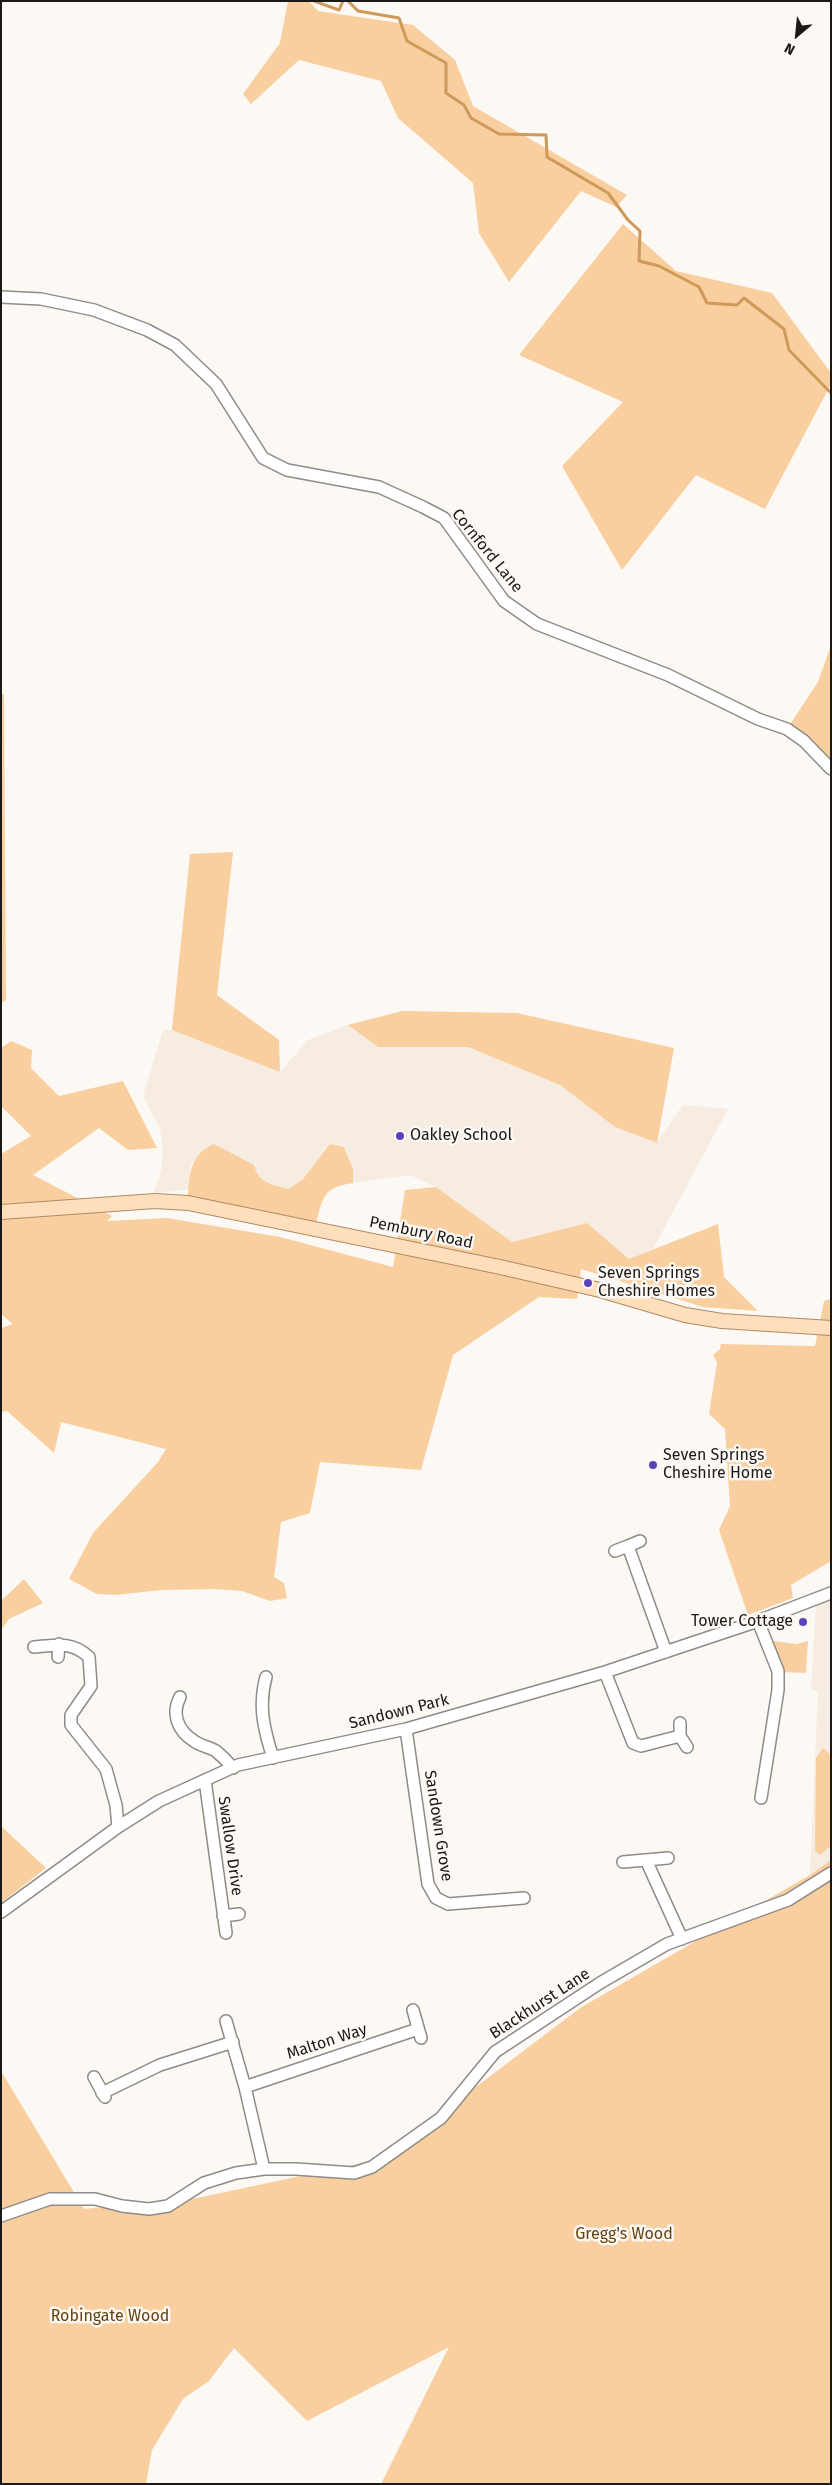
<!DOCTYPE html>
<html>
<head>
<meta charset="utf-8">
<style>
	body { margin:0 }
	#map { position:relative; width:832px; height:2485px; overflow:hidden; background:#fcf8f3; font-family:"Fira Sans",sans-serif }
	canvas { display:block }
	.frame { position:absolute; inset:0; border:2px solid #1b1918; pointer-events:none }
	.north { position:absolute; left:772px; top:10px; width:50px; height:50px; -webkit-text-stroke:4px #fcf8f3; paint-order:stroke; rotate:208deg; font-size:14px; font-weight:700; line-height:20px; text-align:center; color:#1b1918 }
	.north::after { content:''; display:block; margin:auto; width:18px; height:22px; background:#1b1918; clip-path:polygon(50% 0,100% 100%,50% 72%,0 100%) }
</style>
</head>
<body>
<div id="map">
<canvas width="832" height="2485"></canvas>
<div class="frame"></div>
<div class="north">N</div>
</div>
<script>
const c = document.querySelector('canvas').getContext('2d');
c.lineJoin = 'round';
function fill(path, color) { c.fillStyle = color; c.fill(path, 'evenodd'); }
function strokePath(path, color, width, dash) { c.strokeStyle = color; c.lineWidth = width; c.lineCap = dash ? 'butt' : 'round'; c.setLineDash(dash || []); c.stroke(path); }
function drawText(font, color, halo, rows, align = 'center') {
  c.font = font + ' "Fira Sans",sans-serif'; c.lineWidth = 5; c.setLineDash([]); c.textBaseline = 'middle'; c.strokeStyle = halo; c.fillStyle = color; for (const [text, x, y, turn = 0] of rows) {
    c.save(); c.translate(x, y); c.rotate((+turn || 0) * Math.PI / 180); c.textAlign = isNaN(turn) ? turn : align; if (halo) c.strokeText(text, 0, 0); c.fillText(text, 0, 0); c.restore();
  }
}
fill(new Path2D(`
	M348 1025 378 1047H468L560 1085 615 1127 656 1143 683 1105 728 1109 653 1249 629 1259 587 1223 512 1242 436 1187 410 1175 353 1183V1169L347 1152 344 1147 330 1144 303 1179 290 1189 263 1181 256 1176 253 1165 214 1145 191 1165 188 1189 154 1193 161 1171 163 1150 160 1129 143 1096 163 1030H172L280 1072 308 1040Z
	M831 1601V1860L810 1875 818 1691 811 1689 816 1606Z`), '#f6ece1');
fill(new Path2D(`
	M288 1H309L318 11 413 25 455 60 473 106 627 195 616 207 581 191 509 282 479 233 473 183 398 118 381 81 299 60 251 104 243 94 280 43Z
	M623 224 676 271 772 293 831 373V384L765 509 696 475 622 570 562 466 623 402 519 355Z
	M831 645V769L787 729 818 682Z
	M1 694H4L6 1000 1 1003Z
	M233 852 217 995 279 1040 280 1072 172 1030 190 854Z
	M402 1011 517 1013 674 1048 657 1143 615 1127 560 1085 468 1047H378L348 1025Z
	M11 1041 32 1050 31 1068 59 1096 123 1081 157 1148 128 1150 99 1128 33 1175 112 1216 107 1221 167 1218 280 1237 393 1267 405 1190 436 1187 512 1242 587 1223 629 1259 718 1224 724 1277 758 1311 703 1307 581 1269 577 1299 539 1297 453 1355 421 1470 320 1462 310 1513 281 1522 274 1577 284 1583 287 1598 270 1601 242 1591 214 1589 162 1590 115 1595 97 1594 69 1579 93 1533 158 1462 166 1449 61 1422 54 1453 7 1411 1 1412V1328L13 1324 1 1314V1154L31 1136 1 1106V1048Z
	M214 1144 254 1165C259 1184 272 1184 289 1189L303 1179 330 1144 344 1147 353 1169V1183C319 1188 324 1200 314 1229L188 1203C188 1179 189 1154 214 1144Z
	M831 1299V1561L791 1585 793 1598 748 1615 719 1530 730 1506 725 1429 709 1414 717 1363 713 1355 720 1349 721 1344 815 1346 824 1301Z
	M24 1579 43 1603 9 1619 1 1630V1601Z
	M775 1641 796 1644 808 1641 806 1673 784 1672 773 1642Z
	M823 1748 831 1755V1846L820 1855 815 1850 816 1758Z
	M1 1826 46 1868 1 1903Z
	M831 1860V2484H381L449 2347 307 2421 234 2348 209 2381 183 2399 152 2450 146 2484H1V2071L84 2209 197 2198 381 2159 580 2008 810 1875Z`), '#f9cfa0');
strokePath(new Path2D(`
	M314 1 339 10 343 1
	M348 1 358 11 399 18 407 41 446 63V93L464 105 471 118 499 134 546 135 547 157 608 193 628 220 640 231 639 261 659 266 699 287 707 303 737 305 744 298 784 329 789 350 831 393`), '#cf995a', 3);
const minor = new Path2D(`
	M1 297 41 299 94 310 147 330 175 345 216 384 263 458 287 470 379 487 423 507 444 518 504 601 537 624 668 675 758 719 787 729 804 741 831 769
	M628 1546 640 1541
	M615 1551 628 1546 666 1652
	M758 1621 778 1671V1690L761 1798
	M34 1647C56 1645 72 1641 89 1657L91 1686 71 1715V1725L106 1769 116 1805 118 1827
	M58 1657 59 1644
	M605 1672 633 1743 641 1746 680 1736V1723
	M266 1677C258 1706 264 1730 273 1758
	M180 1697C171 1714 178 1731 194 1741 201 1746 209 1747 216 1751 222 1756 228 1762 233 1768
	M406 1729 428 1884 436 1898 448 1904 524 1898
	M680 1736 687 1747
	M205 1780 226 1933
	M646 1860 682 1939
	M623 1862 668 1858
	M1 1912 118 1827 159 1801 238 1765 406 1729 605 1672 758 1621 831 1593
	M223 1916 239 1914
	M413 2010 421 2038
	M226 2021 245 2087 264 2169
	M94 2077 105 2097
	M245 2087 418 2029
	M102 2093 160 2065 233 2042
	M1 2216 50 2199H95L122 2206 149 2209 168 2206 204 2183 236 2173 264 2169H296L354 2173 372 2167 441 2118 495 2052 600 1983 667 1944 788 1900 831 1873`);
const major = new Path2D(`
	M1 1212 155 1201 188 1203 500 1267 600 1290 685 1315 722 1321 831 1328`);
strokePath(minor, '#8f8b87', 14);
strokePath(major, '#ae8b64', 16);
strokePath(minor, '#fff', 11);
strokePath(major, '#fedebb', 14);
for (const [x, y, r, color] of [
	[400,1136,5,"#5c42ba"],
	[588,1283,5,"#5c42ba"],
	[653,1465,5,"#5c42ba"],
	[803,1622,5,"#5c42ba"]
]) { const dot = new Path2D(); dot.arc(x, y, r, 0, 2 * Math.PI); c.fillStyle = color; c.fill(dot); strokePath(dot, '#fcf8f3', 2); }
drawText('16px', '#1b1918', '#fcf8f3', [
	["Cornford Lane",487,551,51],
	["Pembury Road",421,1233,12],
	["Sandown Park",399,1712,-14],
	["Sandown Grove",438,1826,81],
	["Swallow Drive",230,1846,82],
	["Blackhurst Lane",540,2004,-33],
	["Malton Way",327,2042,-18]
]);
drawText('16px', '#1b1918', '#fcf8f3', [
	["Oakley School",410,1136],
	["Seven Springs",598,1274],
	["Cheshire Homes",598,1292],
	["Seven Springs",663,1456],
	["Cheshire Home",663,1474],
	["Tower Cottage",793,1622,"right"]
], 'left');
drawText('16px', '#664210', '#fcf8f3', [
	["Gregg's Wood",624,2235],
	["Robingate Wood",110,2317]
]);
</script>
</body>
</html>
